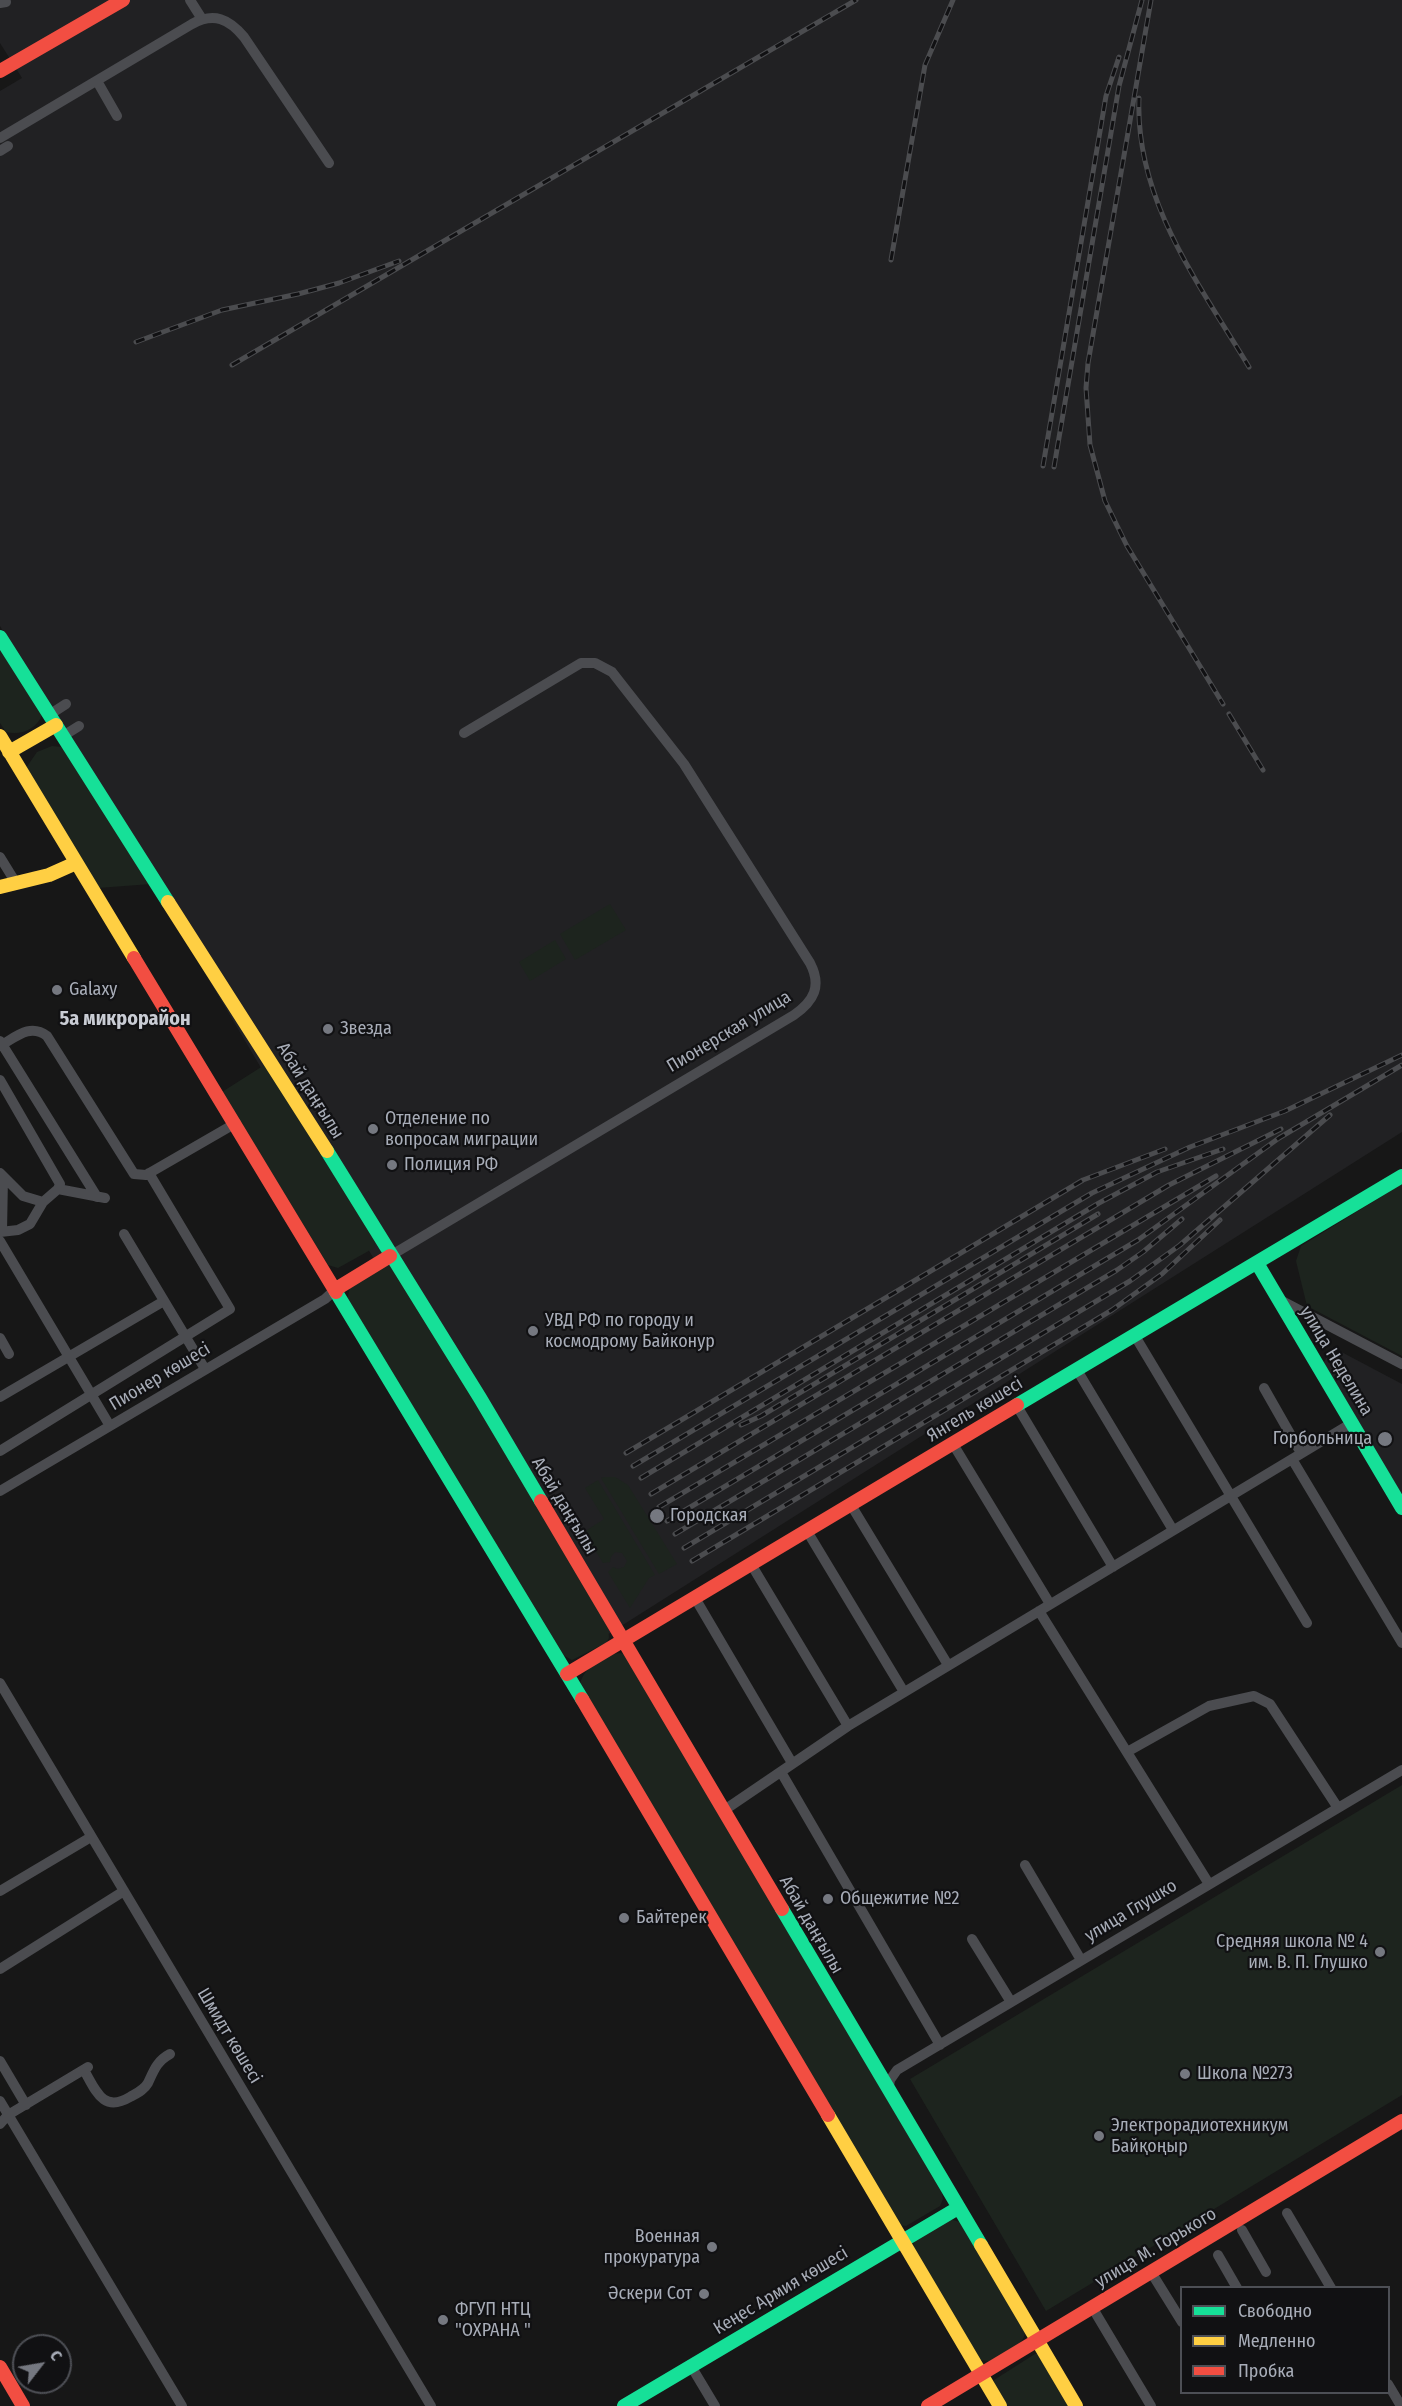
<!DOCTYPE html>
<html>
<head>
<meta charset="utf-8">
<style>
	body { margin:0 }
	#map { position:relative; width:1402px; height:2406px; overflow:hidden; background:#171717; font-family:"Fira Sans Condensed",sans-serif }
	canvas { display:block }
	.legend { position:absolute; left:1180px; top:2286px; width:210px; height:108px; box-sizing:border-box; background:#111113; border:2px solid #4d4f55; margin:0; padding:8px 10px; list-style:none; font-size:18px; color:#a8adb8 }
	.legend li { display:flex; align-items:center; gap:12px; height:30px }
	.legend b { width:30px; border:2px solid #4d4f55 }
	.north { position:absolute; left:12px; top:2334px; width:60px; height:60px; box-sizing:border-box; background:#111113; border:2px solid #4d4f55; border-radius:50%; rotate:59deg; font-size:16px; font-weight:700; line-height:24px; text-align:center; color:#a8adb8 }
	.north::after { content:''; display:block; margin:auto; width:21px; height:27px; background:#757880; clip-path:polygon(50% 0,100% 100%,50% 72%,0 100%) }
</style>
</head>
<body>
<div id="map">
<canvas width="1402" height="2406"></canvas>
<ul class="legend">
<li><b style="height:8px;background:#16e098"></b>Свободно</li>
<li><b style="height:8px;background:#ffcf43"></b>Медленно</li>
<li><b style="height:8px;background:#f24e42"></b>Пробка</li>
</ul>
<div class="north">С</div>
</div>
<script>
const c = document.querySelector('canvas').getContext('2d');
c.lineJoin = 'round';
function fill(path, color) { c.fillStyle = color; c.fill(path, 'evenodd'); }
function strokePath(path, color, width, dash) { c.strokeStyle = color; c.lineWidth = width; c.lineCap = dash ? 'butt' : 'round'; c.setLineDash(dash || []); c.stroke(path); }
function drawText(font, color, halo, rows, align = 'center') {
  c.font = font + ' "Fira Sans Condensed",sans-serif'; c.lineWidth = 4.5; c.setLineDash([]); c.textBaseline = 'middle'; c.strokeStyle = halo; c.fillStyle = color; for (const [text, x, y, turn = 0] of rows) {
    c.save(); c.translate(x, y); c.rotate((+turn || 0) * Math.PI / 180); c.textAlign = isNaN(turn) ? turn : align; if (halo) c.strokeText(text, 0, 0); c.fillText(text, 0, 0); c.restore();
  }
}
fill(new Path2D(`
	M0 0H1402V1132L599 1640 0 626V91L22 78 0 43Z
	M1332 1347 1402 1384V1495L1323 1364Z`), '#212123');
fill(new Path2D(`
	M0 649 42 715C37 729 20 736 6 732L0 723Z
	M52 746 62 747 151 884 98 888 26 768 37 752Z
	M610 904 626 930 575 960 560 934Z
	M555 940 566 959 530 981 519 962Z
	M266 1064 375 1240 374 1248 338 1268 328 1265 222 1092Z
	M1402 1184V1356L1307 1306 1296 1261 1301 1246Z
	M386 1265 395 1268 608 1625 609 1638 606 1643 572 1660 561 1654 347 1300 350 1287Z
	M605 1477H615L628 1485 677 1564 659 1574 601 1478Z
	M598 1480 655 1575 649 1578 630 1608 608 1572 613 1567 618 1569 624 1567 627 1561 622 1553 615 1552 611 1557 610 1562 603 1563 584 1532 604 1519 585 1488Z
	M621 1653 626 1655 942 2193 943 2199 940 2206 906 2226 900 2225 580 1686C581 1669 605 1654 621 1653Z
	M1402 1785V2095L1046 2311 910 2079Z
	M949 2219 960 2222 1025 2332C1025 2346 1001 2355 990 2361L980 2360 913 2246 914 2242Z
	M1035 2354H1039L1071 2406H1007L994 2384V2380Z`), '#1d241e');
strokePath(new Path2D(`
	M190 0 202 19
	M0 3 6 2
	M97 81 117 116
	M0 138 192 24C214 12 229 19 244 37L329 163
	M0 151 8 146
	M49 715 66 704
	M63 736 79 726
	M0 857 16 883
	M0 1041 97 1197
	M0 1046C16 1037 30 1023 47 1036L134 1174 146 1175 236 1123
	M0 1080 60 1184 58 1189 43 1202 30 1224 18 1230 0 1232
	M0 1173 23 1196 43 1202
	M58 1189 105 1198
	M2 1232 3 1178
	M124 1234 205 1369
	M0 1241 110 1426
	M390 1256 794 1015C814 1001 822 986 810 963L684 764 612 672 595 663H581L464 733
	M1278 1299 1402 1364
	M1135 1336 1307 1623
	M0 1338 9 1354
	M1077 1370 1173 1530
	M1264 1388 1301 1453
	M0 1397 164 1301
	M1017 1406 1113 1567
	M953 1444 1050 1604
	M0 1451 230 1309 149 1173
	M1292 1459 1402 1643
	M0 1491 325 1299 336 1289
	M851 1505 948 1665
	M807 1531 904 1692
	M751 1564 848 1726
	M695 1598 792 1763
	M1039 1611 1209 1884
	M0 1683 431 2406
	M1127 1752 1209 1706 1254 1696 1270 1704 1338 1808
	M781 1772 940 2045
	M723 1811 848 1726 1352 1423
	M1025 1865 1081 1960
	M0 1891 91 1837
	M972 1939 1011 2002
	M0 1969 124 1891
	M0 2061 26 2105
	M84 2070C96 2091 103 2113 130 2097 137 2093 144 2090 148 2083 154 2070 157 2061 170 2054
	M888 2091 890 2080 897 2070 1402 1770
	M0 2101 182 2406
	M0 2124 8 2115 88 2067
	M1287 2213 1331 2288
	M1242 2230 1266 2272
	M1218 2255 1237 2288
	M1151 2272 1182 2322
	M1092 2307 1151 2406
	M691 2366 715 2406
	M1388 2384 1401 2406`), '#4b4c50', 10);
strokePath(new Path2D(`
	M0 637 168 902
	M327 1151 480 1398 541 1501
	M1257 1263 1402 1508
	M336 1292 582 1699
	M1017 1405 1402 1176
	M782 1909 981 2245
	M624 2406 958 2208`), '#16e098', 14);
strokePath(new Path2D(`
	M0 736 134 958
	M9 752 56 725
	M0 887 49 875 76 863
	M168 902 327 1151
	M828 2115 1000 2406
	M981 2245 1076 2406`), '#ffcf43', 14);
strokePath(new Path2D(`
	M0 71 123 0
	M134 958 336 1292
	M336 1289 390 1256
	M541 1501 782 1909
	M567 1674 1017 1405
	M582 1699 828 2115
	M0 2367 23 2406
	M928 2406 1402 2121`), '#f24e42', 14);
const rail = new Path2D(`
	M1151 0 1088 363 1086 388 1090 445 1105 501 1127 546 1223 704
	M1139 98C1135 200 1199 284 1249 367
	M891 260 925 65 953 0
	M136 342 222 310 298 294 339 283 399 261
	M232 365 856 0
	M1043 466 1106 96 1119 57
	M1054 467 1119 86 1142 0
	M1229 714 1263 770
	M741 1425 761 1416 1098 1214
	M626 1453 1083 1180 1165 1149
	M633 1466 1092 1193 1190 1147 1285 1111 1402 1055
	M641 1478 1099 1203 1157 1172 1223 1149
	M651 1494 1169 1185 1281 1129
	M659 1507 1216 1176
	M667 1521 1138 1240 1279 1138 1402 1065
	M675 1534 1117 1270 1143 1252 1182 1219
	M684 1548 1130 1281 1180 1245 1330 1115
	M692 1561 1112 1310 1162 1274 1220 1220`);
strokePath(rail, '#4b4c4f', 5);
strokePath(rail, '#111113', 3, [9]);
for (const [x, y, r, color] of [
	[57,990,6,"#757880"],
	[328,1029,6,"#757880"],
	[373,1129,6,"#757880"],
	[392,1165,6,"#757880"],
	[533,1331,6,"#757880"],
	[1385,1439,8,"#757880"],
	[657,1516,8,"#757880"],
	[828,1899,6,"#757880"],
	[624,1918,6,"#757880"],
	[1380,1952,6,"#757880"],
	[1185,2074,6,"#757880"],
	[1099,2136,6,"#757880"],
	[712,2247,6,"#757880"],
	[704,2294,6,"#757880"],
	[443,2320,6,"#757880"]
]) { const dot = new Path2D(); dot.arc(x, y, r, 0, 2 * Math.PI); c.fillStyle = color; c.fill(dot); strokePath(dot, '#111113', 2); }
drawText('18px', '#a8adb8', '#111113', [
	["Galaxy",69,990],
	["Звезда",340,1029],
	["Отделение по",385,1119],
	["вопросам миграции",385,1140],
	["Полиция РФ",404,1165],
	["УВД РФ по городу и",545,1321],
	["космодрому Байконур",545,1342],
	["Горбольница",1372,1439,"right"],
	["Городская",670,1516],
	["Общежитие №2",840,1899],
	["Байтерек",636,1918],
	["Средняя школа № 4",1368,1942,"right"],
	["им. В. П. Глушко",1368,1963,"right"],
	["Школа №273",1197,2074],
	["Электрорадиотехникум",1111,2126],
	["Байқоңыр",1111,2147],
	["Военная",700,2237,"right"],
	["прокуратура",700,2258,"right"],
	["Әскери Сот",692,2294,"right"],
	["ФГУП НТЦ",455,2310],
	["\"ОХРАНА \"",455,2331]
], 'left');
drawText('18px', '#a8adb8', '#111113', [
	["Пионерская улица",729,1032,-31],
	["Абай даңғылы",310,1091,58],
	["улица Неделина",1336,1361,59],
	["Пионер көшесі",160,1377,-31],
	["Янгель көшесі",975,1410,-31],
	["Абай даңғылы",564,1506,59],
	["улица Глушко",1131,1911,-31],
	["Абай даңғылы",811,1925,60],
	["Шмидт көшесі",229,2036,59],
	["улица М. Горького",1156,2248,-31],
	["Кеңес Армия көшесі",781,2291,-31]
]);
drawText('bold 20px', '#c9ccd4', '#111113', [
	["5а микрорайон",125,1019]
]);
</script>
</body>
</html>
